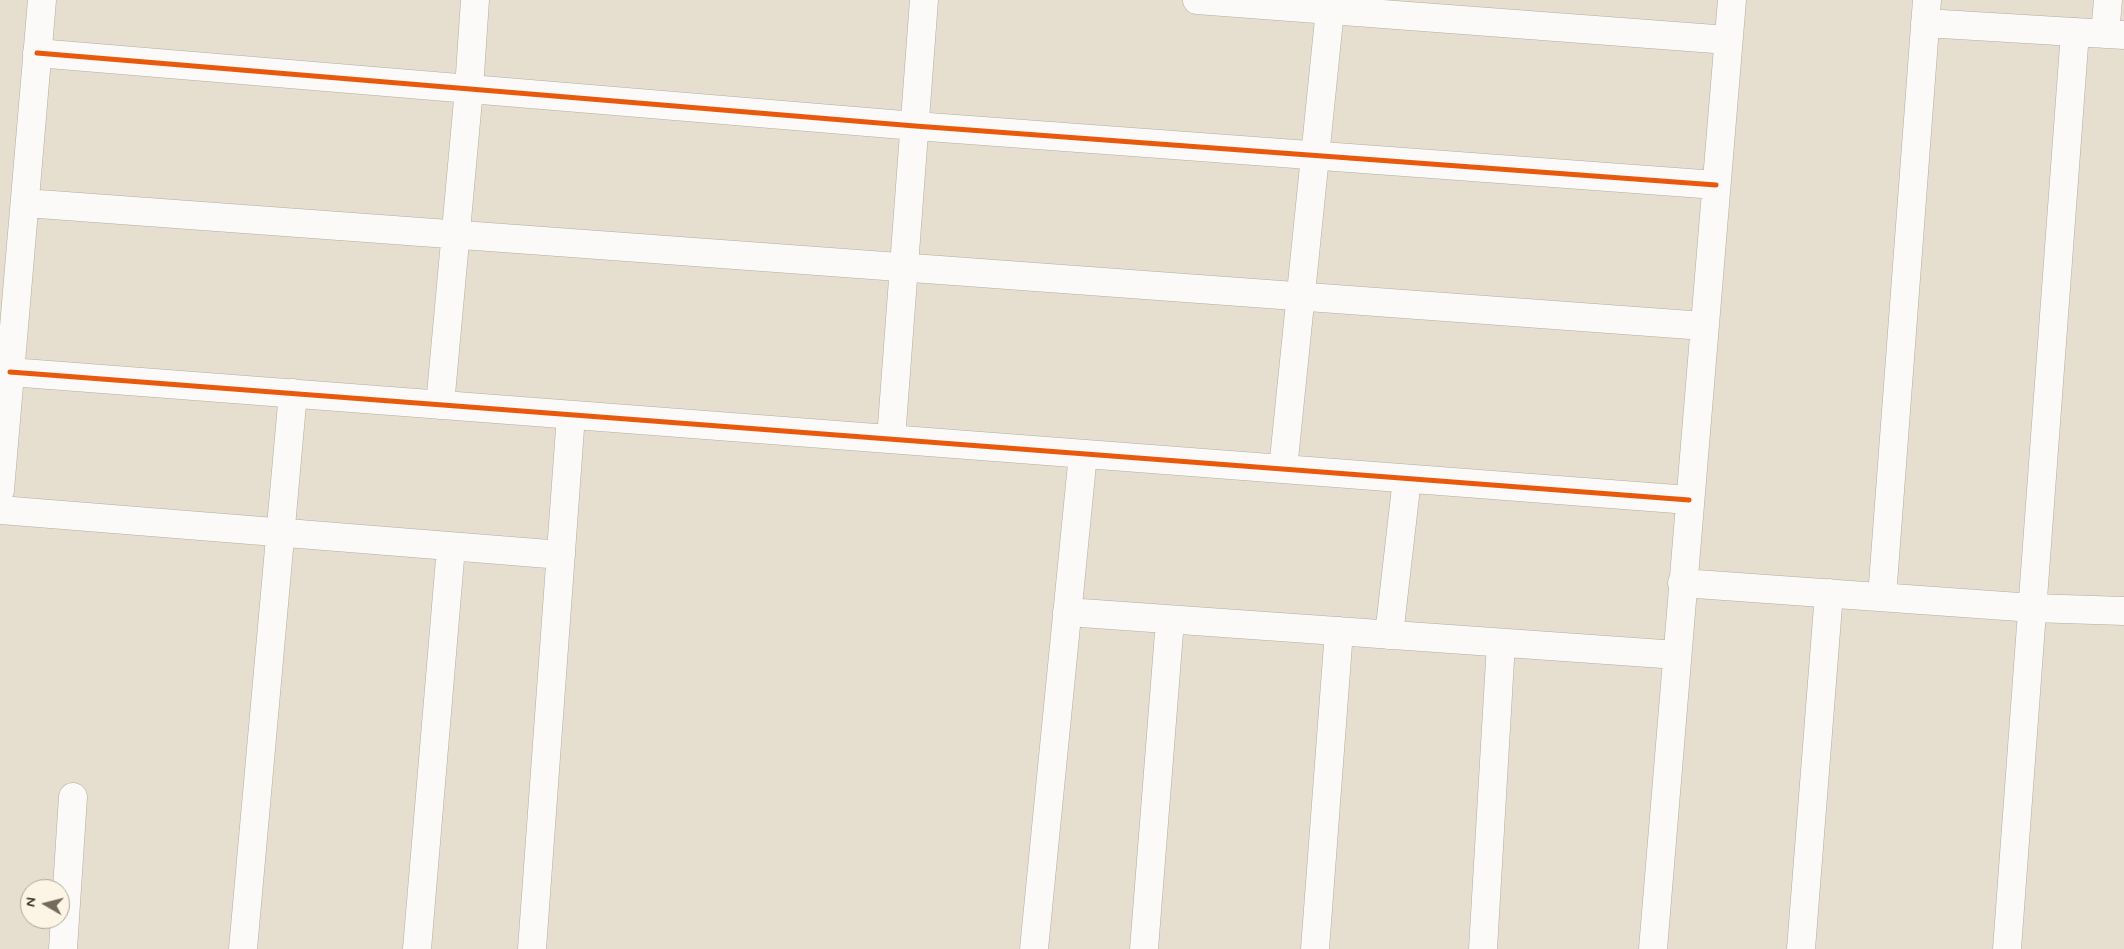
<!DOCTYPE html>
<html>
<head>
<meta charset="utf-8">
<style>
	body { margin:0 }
	#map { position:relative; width:2124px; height:949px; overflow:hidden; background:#e6dece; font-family:Mynerve,sans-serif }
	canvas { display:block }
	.north { position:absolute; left:20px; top:879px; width:50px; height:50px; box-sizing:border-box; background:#fcf5e5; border:1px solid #afa495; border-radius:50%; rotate:278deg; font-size:14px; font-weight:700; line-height:20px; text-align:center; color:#3b2a1e }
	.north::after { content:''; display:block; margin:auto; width:18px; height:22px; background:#77695c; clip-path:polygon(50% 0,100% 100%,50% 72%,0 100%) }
</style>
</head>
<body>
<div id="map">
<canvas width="2124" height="949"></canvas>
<div class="north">N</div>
</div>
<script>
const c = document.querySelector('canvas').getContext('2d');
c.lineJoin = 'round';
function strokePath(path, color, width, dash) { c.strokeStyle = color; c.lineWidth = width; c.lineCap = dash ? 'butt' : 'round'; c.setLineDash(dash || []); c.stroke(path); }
const minor = new Path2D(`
	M1197 0 1728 40
	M1925 23 2124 35
	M2105 34 2108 0
	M37 53 915 126 1716 185
	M25 203 1704 326
	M10 372 1689 500
	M440 405 469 89 475 0
	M891 439 924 0
	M1283 469 1331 0
	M0 490 42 0
	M0 510 561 555
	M1682 583 2033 608 2124 611
	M1882 597 1927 0
	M1067 612 1677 655
	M1389 635 1407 479
	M63 949 73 797
	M243 949 293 393
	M417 949 451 547
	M532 949 571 415
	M1034 949 1083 454
	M1144 949 1170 620
	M1315 949 1339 631
	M1483 949 1501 643
	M1653 949 1732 0
	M1801 949 1829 593
	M2007 949 2075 32`);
strokePath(minor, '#b3aca1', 29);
strokePath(minor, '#fbfaf8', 28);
strokePath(new Path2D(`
	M37 53 915 126 1716 185
	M10 372 1689 500`), '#e8590c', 5);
</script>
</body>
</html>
